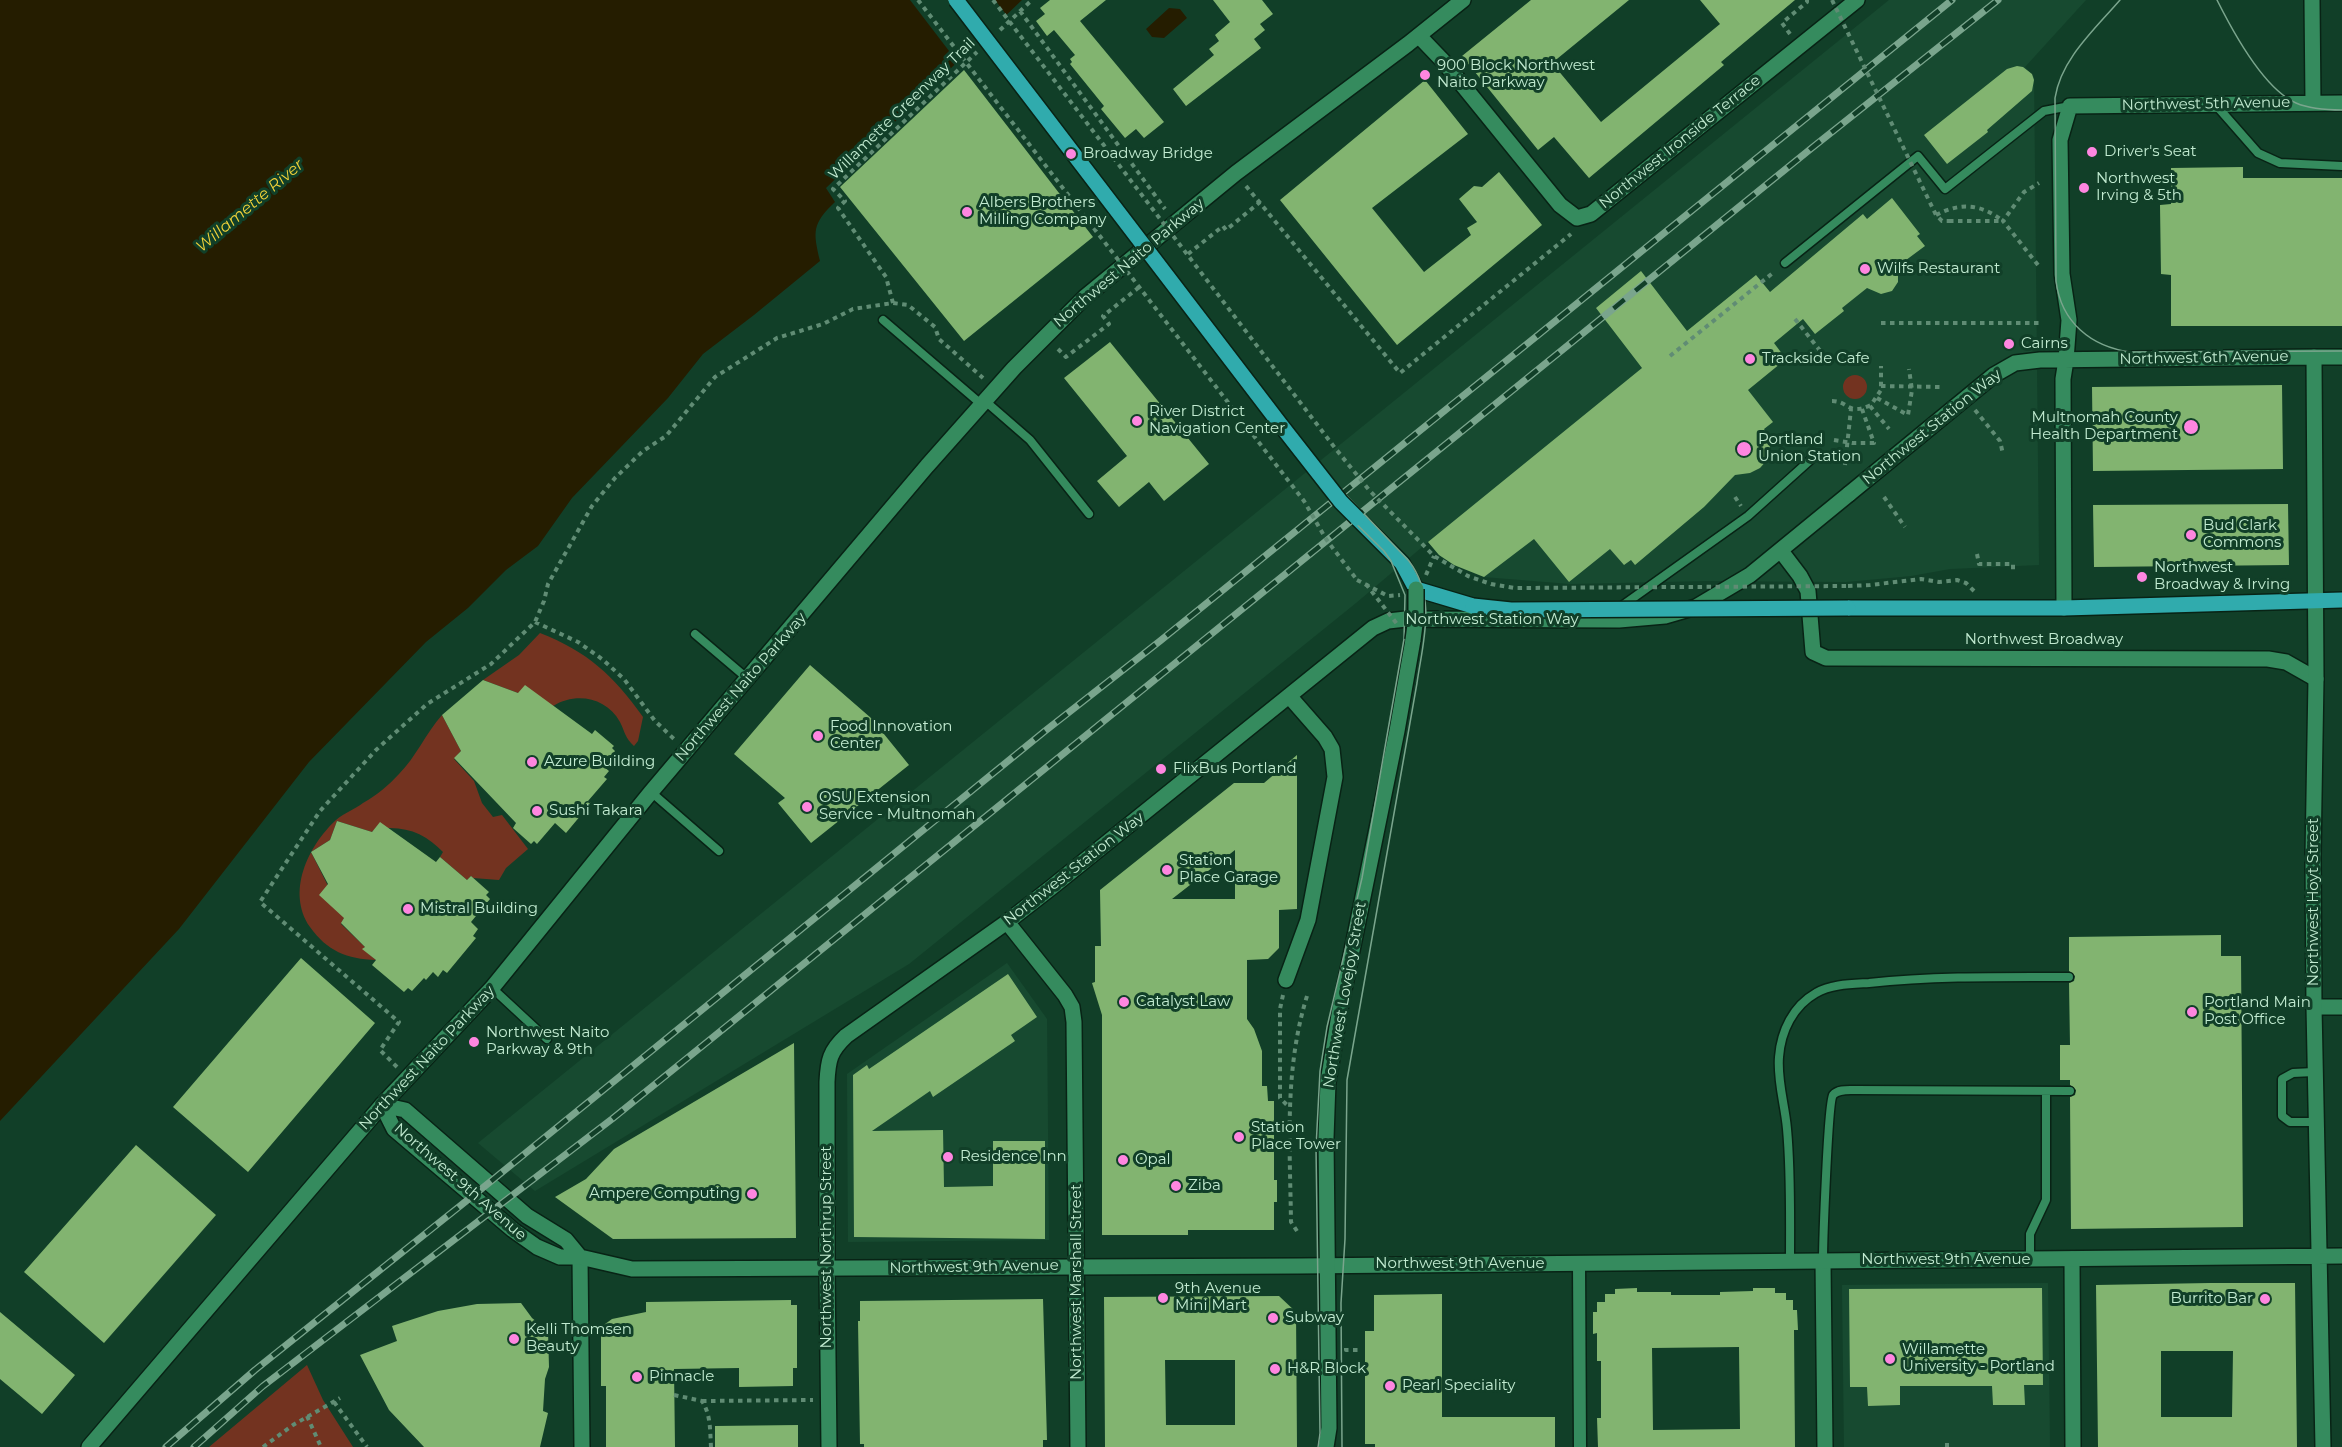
<!DOCTYPE html>
<html>
<head>
<meta charset="utf-8">
<style>
	body { margin:0 }
	canvas { display:block; background:#113f28 }
</style>
</head>
<body>
<canvas width="2342" height="1447"></canvas>
<script>
const c = document.querySelector('canvas').getContext('2d');
c.lineJoin = 'round';
function fill(path, color) { c.fillStyle = color; c.fill(path, 'evenodd'); }
function strokePath(path, color, width, dash) { c.strokeStyle = color; c.lineWidth = width; c.lineCap = dash ? 'butt' : 'round'; c.setLineDash(dash || []); c.stroke(path); }
function drawText(font, color, halo, rows, align = 'center') {
  c.font = font + ' Montserrat,sans-serif'; c.lineWidth = 6; c.setLineDash([]); c.textBaseline = 'middle'; c.strokeStyle = halo; c.fillStyle = color; for (const [text, x, y, turn = 0] of rows) {
    c.save(); c.translate(x, y); c.rotate((+turn || 0) * Math.PI / 180); c.textAlign = isNaN(turn) ? turn : align; if (halo) c.strokeText(text, 0, 0); c.fillText(text, 0, 0); c.restore();
  }
}
fill(new Path2D(`
	M1889 0H2086L2025 67 2034 77 2039 565 1950 569 1911 576 1846 582 1707 581 1570 584 1484 577 1454 565 1439 555 1428 542 1356 603 909 964 535 1191 478 1143Z
	M1007 963 1047 1019 1049 1240 848 1242 847 1074Z
	M2048 1283 2050 1447H1844L1842 1285Z`), '#174a30');
fill(new Path2D(`
	M1843 387a12 12 0 1 1 24 0a12 12 0 1 1-24 0Z
	M540 633C588 652 613 675 643 717L638 741 634 746C625 738 625 732 620 722 606 697 576 692 553 706L483 680 519 655Z
	M442 715 461 751 454 759 474 781 482 803 493 817 502 815 528 849 506 868 499 880 473 878 471 876 467 880 440 857 443 852C428 836 410 827 387 828L380 823 372 832 337 821 330 840 311 852 344 918 341 924 365 947 363 949 376 960C347 959 327 951 310 927 286 892 308 846 336 820 344 813 355 809 363 803 377 795 388 786 399 774 416 757 426 733 442 715Z
	M307 1365 323 1400 353 1447H209Z`), '#733320');
fill(new Path2D(`
	M0 0H1022L826 188 835 202C812 224 813 231 820 261L754 315 703 354 668 398 572 498 538 546 506 570 468 608 426 642 309 762 179 929 0 1121Z
	M1169 8 1180 9 1187 18 1164 38 1152 37 1146 29Z`), '#251d00');
fill(new Path2D(`
	M910 0H995L1008 17 959 64Z`), '#113f28');
fill(new Path2D(`
	M1050 0H1106L1080 21 1164 122 1144 138 1136 129 1125 138 1101 109 1104 106 1070 64 1072 62 1070 59 1075 55 1054 30 1047 36 1036 21 1045 14 1040 8Z
	M1213 0H1262L1273 14 1260 24 1265 30 1254 39 1261 48 1186 106 1173 89 1214 55 1209 49 1219 41 1215 35 1230 22Z
	M1531 0H1629L1552 63 1601 122 1720 24 1700 0H1795L1721 62 1724 65 1589 178 1554 137 1538 150 1462 56Z
	M2017 66 2023 67 2032 74 2034 80 2032 91 1987 130 1988 132 1947 164 1924 135 2007 69Z
	M964 70 1093 237 964 341 840 187Z
	M1425 80 1468 134 1372 208 1424 272 1471 235 1467 228 1477 222 1459 199 1474 186 1482 187 1499 172 1542 225 1397 345 1280 200Z
	M2243 167V178H2342V326H2171V275L2161 274 2160 205 2171 204V168Z
	M1892 198 1920 234 1917 236 1925 246 1898 266V282L1892 291 1881 294 1867 288 1842 308 1844 311 1815 334 1803 319 1774 343 1786 359 1748 390 1773 422 1764 429 1769 438 1770 449 1767 460 1760 468 1750 473 1735 475 1704 507 1635 565 1631 560 1624 565 1610 549 1569 582 1534 539 1484 577 1454 565 1439 555 1428 542 1642 368 1596 308 1641 271 1687 331 1756 275 1770 292 1863 214 1867 219Z
	M1110 342 1209 464 1164 501 1149 482 1119 507 1097 481 1127 456 1064 378Z
	M2282 385 2283 469 2093 471 2092 387Z
	M2288 504 2289 565 2094 567 2093 505Z
	M810 665 871 718 909 765 811 843 778 803 785 798 734 754Z
	M483 680 518 693 525 685 592 734 595 730 614 746 612 748 615 751 603 766 609 771 604 777 607 779 588 801 591 803 566 833 555 823 537 844 534 841 531 844 513 828 516 823 454 758 461 751 442 715Z
	M1297 755V909L1279 910V948L1268 959 1247 960V1019L1254 1029 1262 1051V1086H1267L1268 1101H1274V1180H1277V1202H1274V1230H1188V1235H1102V1015L1092 983 1095 982V946H1101L1100 890 1234 783H1264ZM1235 850V899H1172Z
	M337 821 372 832 380 822 436 862 440 857 467 880 471 876 489 892 486 895 490 899 471 922 478 929 473 936 476 938 447 973 443 970 438 977 433 972 426 980 424 978 412 991 408 988 404 992 372 965 376 960 362 949 365 947 341 923 344 918 319 895 328 884 311 852 330 840Z
	M2221 935V956H2241L2243 1227 2071 1229 2070 1097 2075 1095 2076 1090 2070 1085V1080H2060V1045H2070L2069 983 2074 981 2075 976 2069 971V937Z
	M301 958 375 1023 248 1172 173 1107Z
	M1008 974 1037 1017 1011 1035 1015 1041 933 1097 930 1091 872 1131 943 1130 944 1187 993 1186V1141H1045V1239L854 1237 853 1075 867 1065 869 1069Z
	M794 1043 796 1238 613 1239 555 1197 586 1179 614 1149Z
	M136 1145 216 1215 104 1343 24 1272Z
	M2210 1283H2295L2297 1447H2098L2096 1285ZM2161 1351H2233L2232 1417H2161Z
	M1637 1288V1292H1671V1295H1720V1292L1753 1291V1288H1775V1293H1786V1300H1793V1310H1797L1798 1330H1794L1795 1447H1598L1597 1418H1601V1361H1597V1333L1593 1334V1312H1597V1302H1605V1294H1615V1289ZM1739 1347 1740 1429 1653 1430 1652 1348Z
	M2042 1288 2043 1385H2024L2025 1405H1993L1992 1386H1900V1405L1868 1406 1867 1387H1850L1849 1289Z
	M1442 1294V1417H1555V1447H1375V1444H1365V1331H1374V1295Z
	M1279 1296 1296 1312 1297 1447H1105L1104 1297ZM1165 1360H1235V1425H1166Z
	M1043 1299 1047 1440H1043V1447H864V1444H860L858 1321H860V1301Z
	M791 1300V1305H797V1368H793V1386L739 1387V1368L674 1369 675 1447H606V1386H601V1327L612 1319 646 1312V1302Z
	M521 1303 532 1318 548 1331 549 1367 545 1379 543 1411 548 1413 540 1447H424L389 1410 360 1355 397 1341 392 1326 438 1311 477 1304Z
	M0 1312 75 1375 42 1414 0 1379Z
	M798 1425V1447H715V1426Z`), '#82b470');
const service = new Path2D(`
	M2215 104 2258 153 2280 163 2342 166
	M1785 263 1918 156 1945 189 2044 111 2070 106
	M883 320 981 404
	M984 400 1030 440 1089 514
	M1619 608 1748 516 1817 454
	M695 634 748 679
	M651 792 719 851
	M492 988 547 1039
	M2314 1072 2293 1073 2282 1079V1116L2290 1122H2315
	M2030 1259V1234L2046 1200V1091
	M1790 1261C1790 1218 1791 1172 1787 1129 1785 1105 1777 1081 1779 1057 1781 1031 1793 1006 1816 993 1831 984 1852 984 1869 983 1936 976 2002 977 2069 977
	M1823 1261C1823 1242 1828 1102 1833 1095 1838 1089 1848 1090 1855 1090L2070 1091`);
const pedestrian = new Path2D(`
	M1579 1263 1580 1447`);
const minor = new Path2D(`
	M2312 0 2313 103
	M1419 36 1443 61 1560 205 1577 218 1591 214 1857 0
	M2314 357H2342
	M2066 360 2069 320 2062 274 2060 140 2070 106 2342 103
	M1781 551 1800 576 1808 591 1813 652 1826 658 2268 659 2286 662 2316 679
	M1007 922 1065 995 1072 1007 1074 1022 1078 1447
	M1286 980 1308 920 1335 777 1332 749 1325 737 1290 697
	M2314 1007H2342
	M580 1257 582 1447
	M2072 1259 2073 1447
	M1823 1261 1825 1447
	M827 1269V1082C828 1060 830 1051 846 1036L1007 922 1052 887 1373 628 1388 621 1406 619 1619 620 1665 616 1696 607 1750 575 1849 494`);
const tertiary = new Path2D(`
	M1849 494 1994 375 2015 363 2040 360 2314 357 2316 679 2313 856 2314 1007 2323 1447
	M2064 608 2063 379 2066 360
	M382 1105 394 1129 513 1230 537 1247 560 1257H580L632 1269 1299 1266 2342 1256
	M382 1105 405 1110 527 1216 566 1240 580 1257
	M827 1269 829 1447`);
const secondary = new Path2D(`
	M89 1447 382 1105 492 988 651 792 927 466 1014 368 1085 297 1175 223 1236 173 1408 44 1463 0
	M1326 1447 1329 1428 1326 1138 1328 1082 1340 1009 1397 731 1413 640`);
const primary = new Path2D(`
	M1357 518 1402 563 1416 589 1473 606
	M1848 608H2064L2342 600`);
strokePath(service, '#082315', 11);
strokePath(pedestrian, '#082315', 15);
strokePath(minor, '#082315', 18);
strokePath(tertiary, '#082315', 18);
strokePath(secondary, '#082315', 18);
strokePath(primary, '#082315', 18);
strokePath(new Path2D(`
	M1020 11 1165 209
	M1000 30 1032 0
	M1790 34 1782 23 1807 2V0
	M1246 186 1400 373 1571 234
	M1936 215C1961 202 1981 204 2003 221
	M1949 221H2002
	M1188 254 1223 226 1226 230 1260 202
	M2038 265 2003 221 2024 192 2039 183
	M893 303 886 277 838 208 845 201 833 189 977 52
	M1795 319 1829 362
	M1881 323H2039
	M1058 349 1066 357 1109 324 1103 316 1138 288
	M1670 356 1774 272
	M1881 386 1941 387
	M1877 398 1908 415 1912 390 1909 369
	M1832 401C1849 401 1847 416 1871 405L1881 390V366
	M1870 406 1889 429
	M1975 410 2000 441 2003 454
	M1834 440 1852 443H1874L1862 409
	M1845 465 1851 409
	M1735 497 1741 506
	M1884 497 1905 527
	M1977 554 1979 564H2013V572
	M1426 575 1434 556
	M1357 580 1388 596 1400 595
	M1848 586 1870 585 1921 579 1939 582 1957 580 1966 583 1974 591
	M535 622 578 642 602 659 624 679 655 721 674 739
	M1283 995 1280 1009V1098L1289 1107
	M397 1067 380 1050 399 1022 260 902 320 811 376 750 427 704 491 664 535 622 544 601 548 584 592 506 615 478 643 451 666 436 715 377 777 338 823 324 853 309 893 303 908 305 935 327 939 339 983 378
	M1297 1231 1291 1222C1290 1146 1284 1070 1307 996
	M1346 1348V1350H1362
	M674 1395 702 1401C711 1415 710 1431 711 1447
	M702 1401 813 1400
	M334 1402 367 1447
	M307 1416 321 1447
	M1947 1443V1447
	M263 1447 293 1425 340 1398`), '#608c74', 4, [4.5, 4.5]);
strokePath(service, '#358b5e', 8);
strokePath(pedestrian, '#358b5e', 12);
strokePath(minor, '#358b5e', 15);
strokePath(tertiary, '#358b5e', 15);
strokePath(secondary, '#358b5e', 15);
strokePath(primary, '#30abad', 15);
strokePath(new Path2D(`
	M949 0 1127 232
	M962 0 1326 474 1409 561C1437 598 1423 641 1417 683L1347 1080 1345 1239 1341 1303 1342 1447
	M2120 0C2095 29 2061 59 2055 98L2056 281C2061 322 2091 347 2131 352L2342 351
	M2217 0C2232 30 2264 89 2296 103 2310 109 2326 110 2342 110
	M1208 336 1340 508 1384 551 1391 561 1405 595 1404 639 1362 878 1327 1027 1320 1071 1316 1148 1320 1433 1318 1447`), '#7aa58d', 1.5);
const rail = new Path2D(`
	M166 1447 255 1370 490 1182 1045 731 1160 641 1952 0
	M194 1447 263 1386 612 1119 1813 147 1998 0`);
strokePath(rail, '#7aa58d', 7);
strokePath(rail, '#113f28', 4.5, [14]);
const secondaryBridge = new Path2D(`
	M1413 640 1416 617V589`);
const primaryBridge = new Path2D(`
	M956 0 1280 424 1341 502 1357 518
	M1473 606 1511 610 1848 608`);
strokePath(secondaryBridge, '#082315', 18, []);
strokePath(primaryBridge, '#082315', 18, []);
strokePath(new Path2D(`
	M918 0 1304 501 1326 539 1357 580
	M993 0 1335 448 1369 490 1434 556 1468 576 1491 584 1515 588 1848 586
	M1832 0 1936 215 1942 221H1949
	M1366 584 1397 624`), '#608c74', 4, [4.5, 4.5]);
strokePath(secondaryBridge, '#358b5e', 15);
strokePath(primaryBridge, '#30abad', 15);
for (const [x, y, r, color] of [
	[1425,75,6,"#fe86e0"],
	[2092,152,6,"#fe86e0"],
	[1071,154,6,"#fe86e0"],
	[2084,188,6,"#fe86e0"],
	[967,212,6,"#fe86e0"],
	[1865,269,6,"#fe86e0"],
	[2009,344,6,"#fe86e0"],
	[1750,359,6,"#fe86e0"],
	[1137,421,6,"#fe86e0"],
	[2191,427,8,"#fe86e0"],
	[1744,449,8,"#fe86e0"],
	[2191,535,6,"#fe86e0"],
	[2142,577,6,"#fe86e0"],
	[818,736,6,"#fe86e0"],
	[532,762,6,"#fe86e0"],
	[1161,769,6,"#fe86e0"],
	[807,807,6,"#fe86e0"],
	[537,811,6,"#fe86e0"],
	[1167,870,6,"#fe86e0"],
	[408,909,6,"#fe86e0"],
	[1124,1002,6,"#fe86e0"],
	[2192,1012,6,"#fe86e0"],
	[474,1042,6,"#fe86e0"],
	[1239,1137,6,"#fe86e0"],
	[948,1157,6,"#fe86e0"],
	[1123,1160,6,"#fe86e0"],
	[1176,1186,6,"#fe86e0"],
	[752,1194,6,"#fe86e0"],
	[1163,1298,6,"#fe86e0"],
	[2265,1299,6,"#fe86e0"],
	[1273,1318,6,"#fe86e0"],
	[514,1339,6,"#fe86e0"],
	[1890,1359,6,"#fe86e0"],
	[1275,1369,6,"#fe86e0"],
	[637,1377,6,"#fe86e0"],
	[1390,1386,6,"#fe86e0"]
]) { const dot = new Path2D(); dot.arc(x, y, r, 0, 2 * Math.PI); c.fillStyle = color; c.fill(dot); strokePath(dot, '#113f28', 2); }
drawText('15px', '#c2ebd1', '#113f28', [
	["900 Block Northwest",1437,66],
	["Naito Parkway",1437,83],
	["Driver's Seat",2104,152],
	["Broadway Bridge",1083,154],
	["Northwest",2096,179],
	["Irving & 5th",2096,196],
	["Albers Brothers",979,203],
	["Milling Company",979,220],
	["Wilfs Restaurant",1877,269],
	["Cairns",2021,344],
	["Trackside Cafe",1762,359],
	["River District",1149,412],
	["Navigation Center",1149,429],
	["Multnomah County",2178,418,"right"],
	["Health Department",2178,435,"right"],
	["Portland",1758,440],
	["Union Station",1758,457],
	["Bud Clark",2203,526],
	["Commons",2203,543],
	["Northwest",2154,568],
	["Broadway & Irving",2154,585],
	["Food Innovation",830,727],
	["Center",830,744],
	["Azure Building",544,762],
	["FlixBus Portland",1173,769],
	["OSU Extension",819,798],
	["Service - Multnomah",819,815],
	["Sushi Takara",549,811],
	["Station",1179,861],
	["Place Garage",1179,878],
	["Mistral Building",420,909],
	["Catalyst Law",1136,1002],
	["Portland Main",2204,1003],
	["Post Office",2204,1020],
	["Northwest Naito",486,1033],
	["Parkway & 9th",486,1050],
	["Station",1251,1128],
	["Place Tower",1251,1145],
	["Residence Inn",960,1157],
	["Opal",1135,1160],
	["Ziba",1188,1186],
	["Ampere Computing",740,1194,"right"],
	["9th Avenue",1175,1289],
	["Mini Mart",1175,1306],
	["Burrito Bar",2253,1299,"right"],
	["Subway",1285,1318],
	["Kelli Thomsen",526,1330],
	["Beauty",526,1347],
	["Willamette",1902,1350],
	["University - Portland",1902,1367],
	["H&R Block",1287,1369],
	["Pinnacle",649,1377],
	["Pearl Speciality",1402,1386]
], 'left');
drawText('15px', '#c2ebd1', '#113f28', [
	["Northwest 5th Avenue",2206,104,-1],
	["Willamette Greenway Trail",902,109,-44],
	["Northwest Ironside Terrace",1680,142,-39],
	["Northwest Naito Parkway",1129,263,-40],
	["Northwest 6th Avenue",2204,358,-1],
	["Northwest Station Way",1932,427,-39],
	["Northwest Station Way",1492,620],
	["Northwest Broadway",2044,640],
	["Northwest Naito Parkway",741,687,-49],
	["Northwest Station Way",1074,869,-38],
	["Northwest Hoyt Street",2314,902,-90],
	["Northwest Lovejoy Street",1345,995,-80],
	["Northwest Naito Parkway",427,1058,-47],
	["Northwest 9th Avenue",460,1182,41],
	["Northwest Northrup Street",827,1247,-90],
	["Northwest 9th Avenue",1946,1260],
	["Northwest 9th Avenue",1460,1264],
	["Northwest 9th Avenue",974,1267,-1],
	["Northwest Marshall Street",1077,1282,-90]
]);
drawText('italic 16px', '#f1d239', '#113f28', [
	["Willamette River",250,206,-40]
]);
</script>
</body>
</html>
